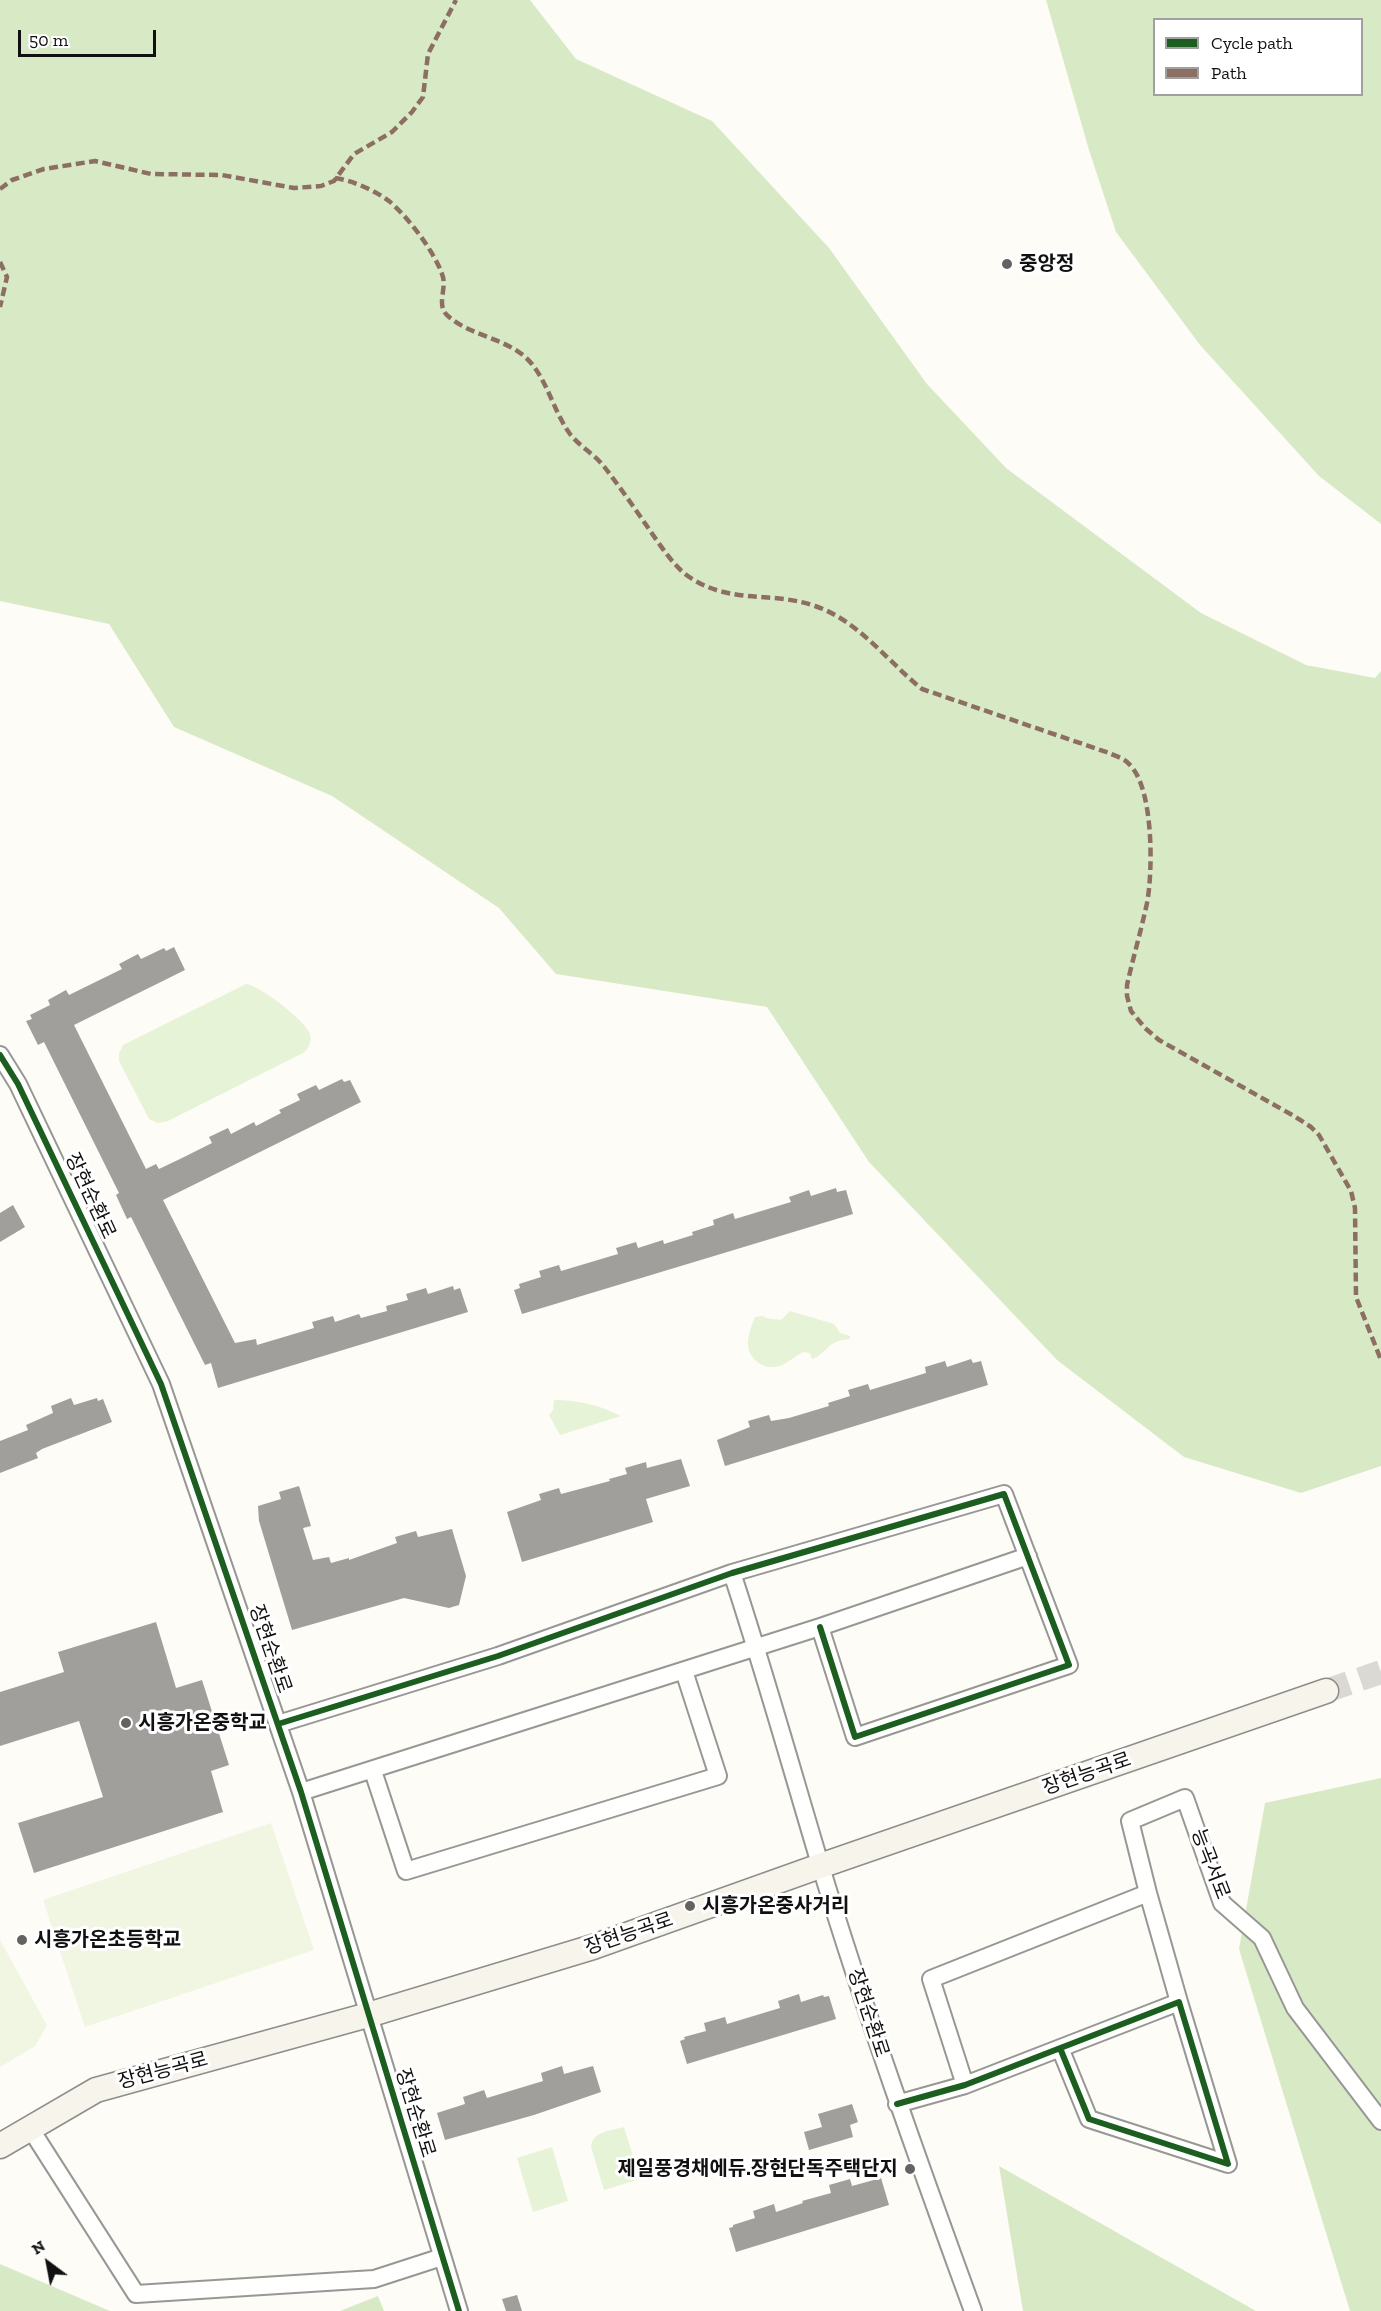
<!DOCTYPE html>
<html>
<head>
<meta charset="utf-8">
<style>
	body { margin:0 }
	#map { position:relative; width:1381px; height:2311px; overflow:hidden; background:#fdfcf7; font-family:"Zilla Slab",serif }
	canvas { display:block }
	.legend { position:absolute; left:1153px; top:18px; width:210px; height:78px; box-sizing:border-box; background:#fff; border:2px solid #a0a0a0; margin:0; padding:8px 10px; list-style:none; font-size:18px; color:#111 }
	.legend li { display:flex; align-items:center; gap:12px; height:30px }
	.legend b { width:30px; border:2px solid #a0a0a0 }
	.north { position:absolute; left:18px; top:2233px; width:60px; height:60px; -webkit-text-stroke:4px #fff; paint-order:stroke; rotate:328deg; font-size:16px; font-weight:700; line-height:24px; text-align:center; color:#111 }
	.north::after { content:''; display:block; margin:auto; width:21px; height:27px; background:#111; clip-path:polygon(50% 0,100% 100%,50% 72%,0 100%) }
	.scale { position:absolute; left:18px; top:30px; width:138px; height:27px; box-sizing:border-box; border:3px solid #111; border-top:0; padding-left:8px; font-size:18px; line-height:21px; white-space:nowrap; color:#111; -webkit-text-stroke:4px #fff; paint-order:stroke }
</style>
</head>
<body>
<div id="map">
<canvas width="1381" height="2311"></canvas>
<ul class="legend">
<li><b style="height:8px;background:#1b5e20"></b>Cycle path</li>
<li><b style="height:8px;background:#8d6e63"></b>Path</li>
</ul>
<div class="north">N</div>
<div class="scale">50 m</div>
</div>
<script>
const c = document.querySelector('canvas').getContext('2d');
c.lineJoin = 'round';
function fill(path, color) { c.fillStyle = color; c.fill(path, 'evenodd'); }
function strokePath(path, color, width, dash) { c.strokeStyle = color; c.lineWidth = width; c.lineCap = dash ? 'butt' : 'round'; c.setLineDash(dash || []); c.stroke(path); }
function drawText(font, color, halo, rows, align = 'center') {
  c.font = font + ' "Zilla Slab","Noto Sans KR",serif'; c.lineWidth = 6; c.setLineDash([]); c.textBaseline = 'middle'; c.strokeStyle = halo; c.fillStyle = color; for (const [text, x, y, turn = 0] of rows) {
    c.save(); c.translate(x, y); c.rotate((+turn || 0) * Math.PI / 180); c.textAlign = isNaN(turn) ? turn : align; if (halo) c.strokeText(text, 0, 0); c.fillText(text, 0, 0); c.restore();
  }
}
fill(new Path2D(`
	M246 984C259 985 306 1021 310 1034 312 1041 309 1046 305 1052L168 1121 158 1123 149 1119 119 1061V1054L123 1045Z
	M790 1311 834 1324 840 1333 850 1336V1339C824 1341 828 1354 812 1359L810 1353 803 1352C795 1356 787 1364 779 1366 764 1371 749 1359 748 1345 747 1336 752 1325 755 1317L763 1316 766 1318 781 1320Z
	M554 1400C578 1400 599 1405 621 1416L560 1435 549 1415 553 1410Z
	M624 2127 640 2179 604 2190 591 2147C592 2131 611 2131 624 2127Z
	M552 2147 568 2201 533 2212 517 2158Z`), '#e7f3d7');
fill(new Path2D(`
	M0 0H530L576 59 712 121 829 248 927 384 1006 468 1201 613 1306 665 1375 678 1381 671V1466L1301 1493 1184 1457 1057 1360 869 1162 767 1007 556 974 499 908 332 796 174 727 109 624 0 601Z
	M1046 0H1381V524L1319 476 1200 345 1116 232 1089 150ZM1154 20H1362V94H1154Z
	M1381 1778V2311H1350L1239 1949 1265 1803Z
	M999 2166 1256 2311H1023Z
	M0 2264 110 2311H0Z
	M378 2296 384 2311H340Z`), '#d8eac5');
fill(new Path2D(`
	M271 1823 314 1950 85 2027 43 1900Z
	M0 1940 47 2025 35 2046 0 2067Z`), '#f0f6e1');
fill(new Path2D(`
	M174 947 185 970 74 1025 146 1169 156 1164 159 1169 182 1158 212 1143 209 1137 228 1128 231 1134 254 1122 256 1126 281 1113 279 1110 300 1100 297 1094 316 1085 319 1090 342 1079 344 1082 350 1080 361 1102 163 1200 235 1343 256 1339 257 1345 314 1328 312 1322 333 1316 335 1322 359 1314 361 1318 387 1311 386 1306 408 1300 406 1294 426 1288 428 1294 453 1286 454 1290 460 1288 468 1312 218 1388 211 1363 205 1365 131 1217 127 1219 116 1195 119 1193 44 1042 38 1045 26 1021 32 1019 30 1015 50 1005 48 1000 66 990 69 995 122 969 119 964 138 954 141 959 164 948 166 951Z
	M836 1188 837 1192 846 1190 853 1214 522 1314 514 1290 520 1288 519 1284 541 1277 539 1271 559 1265 561 1271 618 1254 616 1248 636 1242 638 1248 663 1240 664 1244 693 1235 692 1232 714 1225 713 1220 733 1213 735 1219 791 1202 789 1197 809 1190 811 1196Z
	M13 1205 25 1227 0 1242V1213Z
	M971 1359 973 1363 981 1361 988 1385 725 1466 717 1440 750 1427 748 1421 769 1415 771 1421 789 1418 829 1406 828 1403 850 1396 848 1390 868 1384 870 1390 926 1373 925 1367 945 1361 947 1367Z
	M71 1398 74 1405 97 1398 98 1401 103 1399 112 1422 42 1449 36 1453 38 1458 0 1473V1441L28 1430 26 1425 53 1413 51 1406Z
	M681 1459 690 1486 646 1499 653 1522 522 1562 507 1512 541 1500 539 1494 559 1488 561 1494 610 1481 609 1479 627 1474 625 1468 646 1462 647 1468Z
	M299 1486 311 1526 303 1528 313 1560 329 1557 331 1563 349 1558V1560L397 1543 395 1537 416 1531 418 1537 452 1529 466 1576 459 1605 449 1608 404 1598 292 1630 259 1521 258 1506 281 1499 279 1492Z
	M156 1622 176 1688 202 1680 229 1765 211 1771 223 1812 34 1873 18 1823 103 1797 79 1721 0 1746V1692L64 1672 58 1652Z
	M799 1994 801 2002 823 1995 824 1997 829 1996 836 2019 687 2064 680 2041 685 2039 684 2037 706 2031 704 2023 725 2017 727 2024 780 2008 778 2001Z
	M562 2066 564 2074 593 2066 601 2092 534 2115 445 2140 437 2113 465 2104 463 2097 484 2090 487 2098 543 2081 541 2073Z
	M852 2104 858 2122 850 2125 853 2137 809 2150 804 2132 822 2127 818 2114Z
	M881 2178 889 2205 736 2252 729 2228 733 2227V2225L755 2218 753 2211 774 2204 776 2212 803 2203 802 2201 831 2193 829 2185 850 2179 852 2186Z
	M517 2295 522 2311H506L502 2299Z`), '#a19f9c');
strokePath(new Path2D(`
	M1326 1691 1381 1672`), '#dad9d4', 24, [24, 12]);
const minor = new Path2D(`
	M0 1055 18 1084 161 1384 301 1792 459 2311
	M732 1573C764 1670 791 1767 820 1864 866 2015 919 2163 973 2311
	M278 1724 498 1656 732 1573 1004 1494 1069 1665 855 1737 820 1627
	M373 1771 406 1871 718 1776 684 1671
	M301 1792 820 1627 1028 1556
	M1148 1893 1130 1821 1185 1798 1222 1903 1262 1938 1295 2008 1381 2121
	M965 2085 931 1979 1148 1893 1179 2002
	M897 2104 965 2085 1179 2002 1228 2164 1089 2119 1060 2048
	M30 2128 136 2294 374 2279 442 2257`);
const secondary = new Path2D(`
	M0 2146 96 2090 368 2015 593 1947 820 1866 1326 1691`);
strokePath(minor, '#979795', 20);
strokePath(secondary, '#8e8d8b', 27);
strokePath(minor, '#fffffe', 16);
strokePath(secondary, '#f6f4eb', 24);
strokePath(new Path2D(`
	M335 178C351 180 376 191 389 201 407 216 434 251 442 274 448 288 435 305 448 316 471 337 510 338 531 363 548 383 554 412 570 434 580 447 596 455 606 469 622 490 638 513 653 535 663 549 672 563 685 574 728 606 769 590 815 606 859 621 887 661 922 689L1109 753C1115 756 1124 758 1129 764 1154 787 1153 872 1147 903 1141 931 1133 958 1127 985V996L1131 1011 1145 1028 1159 1040 1294 1116 1311 1127 1319 1135 1351 1191 1355 1208 1356 1297 1381 1360
	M0 189 12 180 44 169 95 161 151 174 222 175 294 188 321 186 334 181 354 154 392 132 412 112 423 97 428 54 456 0
	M0 262 7 277 0 307`), '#8d6e63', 4.5, [9, 4.5]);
strokePath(new Path2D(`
	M0 1055 18 1084 161 1384 301 1792 459 2311
	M278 1724 498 1656 732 1573 1004 1494 1069 1665 855 1737 820 1627
	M897 2104 965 2085 1179 2002 1228 2164 1089 2119 1060 2048`), '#1b5e20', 6);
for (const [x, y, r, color] of [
	[1007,264,6,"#646362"],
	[126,1723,6,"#646362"],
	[690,1906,6,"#646362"],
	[22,1940,6,"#646362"],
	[910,2169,6,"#646362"]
]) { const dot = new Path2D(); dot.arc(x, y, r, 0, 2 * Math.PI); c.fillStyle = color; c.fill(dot); strokePath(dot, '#fff', 2); }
drawText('bold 20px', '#111', '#fff', [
	["중앙정",1019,264],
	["시흥가온중학교",138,1723],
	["시흥가온중사거리",702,1906],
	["시흥가온초등학교",34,1940],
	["제일풍경채에듀.장현단독주택단지",898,2169,"right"]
], 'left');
drawText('20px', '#111', '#fff', [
	["장현순환로",90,1196,65],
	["장현순환로",270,1649,71],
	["장현능곡로",1087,1774,-19],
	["능곡서로",1210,1864,69],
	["장현능곡로",629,1934,-19],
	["장현순환로",868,2013,72],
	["장현능곡로",163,2071,-15],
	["장현순환로",415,2113,73]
]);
</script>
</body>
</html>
